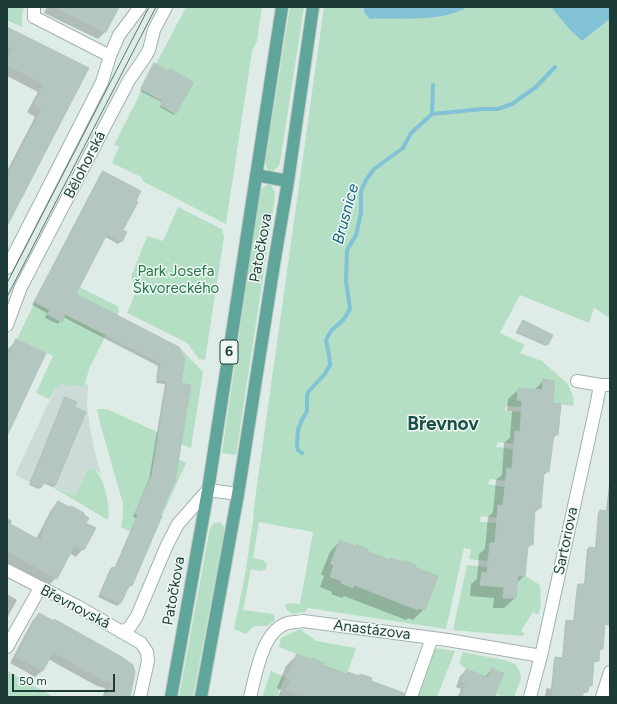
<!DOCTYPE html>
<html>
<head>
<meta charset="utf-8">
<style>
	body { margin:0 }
	#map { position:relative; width:617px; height:704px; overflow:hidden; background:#deebe7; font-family:Figtree,sans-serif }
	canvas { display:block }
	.frame { position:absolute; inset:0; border:8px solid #1e3c37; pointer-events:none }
	.scale { position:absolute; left:12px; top:674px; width:103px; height:18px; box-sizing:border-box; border:2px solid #1e3c37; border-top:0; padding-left:5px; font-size:12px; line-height:14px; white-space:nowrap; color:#1e3c37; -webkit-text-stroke:3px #eff8f4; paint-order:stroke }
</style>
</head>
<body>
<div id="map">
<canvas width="617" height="704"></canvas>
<div class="frame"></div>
<div class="scale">50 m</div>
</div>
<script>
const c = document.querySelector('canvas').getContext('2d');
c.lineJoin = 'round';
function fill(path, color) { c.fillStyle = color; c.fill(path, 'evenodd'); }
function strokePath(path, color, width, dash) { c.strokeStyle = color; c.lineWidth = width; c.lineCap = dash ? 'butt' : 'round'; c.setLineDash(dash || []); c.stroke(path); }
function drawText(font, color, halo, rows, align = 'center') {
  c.font = font + ' Figtree,sans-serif'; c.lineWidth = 3; c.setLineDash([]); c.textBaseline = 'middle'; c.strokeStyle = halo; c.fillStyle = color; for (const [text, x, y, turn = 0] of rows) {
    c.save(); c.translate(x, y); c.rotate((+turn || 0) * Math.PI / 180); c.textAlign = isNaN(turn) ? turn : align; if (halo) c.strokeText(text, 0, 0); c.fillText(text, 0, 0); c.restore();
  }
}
fill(new Path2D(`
	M86 383 88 384 87 405 89 421 94 449 101 474H100L97 471 87 470 75 496 45 482 41 488 30 484V482L15 475 55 389 61 384H71L80 387H84Z`), '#ccdbd6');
fill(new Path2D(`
	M7 7H24L22 15V27L7 20Z
	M186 7H262L257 41 252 51 226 224 144 182 141 177 112 163 119 147 114 145 142 90 163 101 161 106 176 114 193 84H194L195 82 170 69 169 71 156 64Z
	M290 7H304L280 163 277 168 273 171 268 170 265 163Z
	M324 7H363V9L370 19 435 17 467 7H551L570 30 582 41 610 19V318L594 308 589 323 520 295 500 333 525 345 520 353 542 361 568 384 574 399 573 406 553 403 555 381 543 380 542 390 518 388 517 400 530 401 522 407 506 406 505 411 522 412 520 432 515 431 514 444 498 442 496 447 513 449 512 469 507 468 505 481 490 479 488 484 505 487 503 506H498L497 518 481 516 480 522 497 523 495 543H490L488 561 469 559 471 550 464 548 446 629 308 608 305 612 293 614 287 610 285 605 288 603 300 604 313 532 259 522 253 558 263 560 267 564 266 569 261 571 251 569 243 610 273 614 275 618 274 621 267 626H254L246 634 234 629 245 575 254 515 253 514ZM340 540 368 549 366 554 390 560 391 558 403 562 404 560 415 565 414 569H420L437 576 425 610 418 608 417 610 412 608 413 605 400 603 360 587 355 583 353 588 341 583 342 581 330 577 334 565 331 563Z
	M266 185H271L275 192 274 204 236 455 222 453 256 218 261 190Z
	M178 207 222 229 224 237 205 360 199 359 187 343 127 313C133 299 139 291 131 277L147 236 163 241Z
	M79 287 119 307 118 309 119 310 117 315 76 294Z
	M35 302 50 310 47 314 61 321 66 314 106 335 89 369 84 387 61 384 55 389 49 399 36 393 53 356 17 339Z
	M179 347 203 372 191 448 181 444 191 385 181 383 185 359Z
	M97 409H107L159 433 152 475 135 513 138 515 131 532 121 527 123 516V504L100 423Z
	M179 459 186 463 162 516 160 515 175 481Z
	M93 469C104 475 111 507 108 520L44 482 75 496 87 470Z
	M220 522 224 527V533L193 697H179L210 528 214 523Z
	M467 565 487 567 495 574 482 572 480 585 504 587 518 576H525L540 585 541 606 538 615 533 612 521 631 525 634 522 636 453 630Z
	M300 629 316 641 356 648 347 674 323 667 324 663 313 658 312 660 279 647 281 638Z
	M428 647 455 651 437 697H408Z
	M463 652 504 660 515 664 520 672 521 679 514 697H500L501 696 496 694 504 672 492 668 488 677C482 675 460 669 460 662 460 659 462 655 463 652Z
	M7 671 54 697H7Z
	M271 671 285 677 277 697H262Z`), '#b5dfc4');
fill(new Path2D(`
	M363 7H467C445 22 396 18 370 19L365 14Z
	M551 7H610V19L582 41 570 30Z`), '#81c2d6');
fill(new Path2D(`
	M47 7H118L105 32 98 39 44 13Z
	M7 28 87 68 7 225V171L35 117 27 112 38 92 7 76Z
	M153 66 169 72 175 113 174 115 160 107 162 102 140 91Z
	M103 172 122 231 121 241 118 244 105 237 75 294 178 347 159 516 132 585 128 588H127L121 603 117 606 98 597 109 571 112 568 114 569 136 518 133 517 149 479 165 384 156 383 158 366 63 317 58 324 45 318 47 313 32 305 100 175Z
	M523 321 552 335 546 346 516 333Z
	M17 340 7 434V352L9 348Z
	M543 381 552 404 557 434 552 440 548 471 542 477 540 508 534 513 532 544 526 550 524 576 516 584 515 598 504 608H493L494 598 470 596 471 584 477 579 479 554 485 549 488 517 493 512 496 480 502 475 504 443 510 438 512 411H507L508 399 519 389 534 390Z
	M65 398 54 486 53 487 43 483 39 489 29 485Z
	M610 475V624L608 625H604L602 649 599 650 598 661 597 662H593L591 685 588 687 587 691 586 693H582V697H545L546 690 547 688 551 689 554 659 556 658 562 659 565 623 567 621 573 622 577 586 579 585H584L587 549 589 548 595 549 598 513 600 511 606 512Z
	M58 502 85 523 83 549 76 557 69 553 56 578 48 586 7 563V518L12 521 10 525 36 539 51 510Z
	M340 541 355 547 356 545 366 552 390 561 402 563 404 561 424 609 413 620 408 618 406 620 344 596 342 598 331 594 332 592 320 587 324 576 321 574 330 552Z
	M7 594 17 600 7 618Z
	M39 614 132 665 134 669 128 697H103L105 688 97 686 48 659 42 671 35 677 10 663 33 620Z
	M297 655 311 661 313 659 322 666 346 675 348 673 358 677 360 675 390 697H278L281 690 277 688 286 666Z
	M492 669 494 694 499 697H458L461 689 456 687 460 676 466 670 485 677Z`), '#0003');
strokePath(new Path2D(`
	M432 114 483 109H498L512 104 536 87 555 67
	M302 453 298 450 297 444 298 430 301 422 307 411V397L308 392 324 375 330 365 329 355 326 340 331 331 344 319 350 309 346 281 347 250 356 235 361 213V191L366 180 374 169 403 148 411 133 432 114 433 85`), '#81c2d6', 4);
const building = new Path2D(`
	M55 7H119L106 32Z
	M7 27 89 68 7 226V176L42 109 34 105 44 84 7 65V61L13 49 7 46Z
	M154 63 169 71 170 69 194 82 176 114 161 105 163 101 141 89Z
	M103 171 141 191 136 201 138 202 123 230 127 232 122 242 107 234 76 294 179 347 185 359 181 383 191 385 175 481 160 515 162 516 132 586 130 584 121 603 100 594 112 567 115 568 138 515 135 513 152 475 167 381 158 380 161 363 65 314 62 322 47 314 50 310 35 302Z
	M523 320 553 335 548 345 517 332Z
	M16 339 46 353 7 436V359Z
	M543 379 555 381 553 403 561 404 558 435 554 434 549 472 544 471 541 508H535L533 545H528L525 576H518L516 598H503L504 587 480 585 482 572 487 573 490 543H495L498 505 503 506 507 468 512 469 515 431 520 432 522 401 517 400 518 388 542 390Z
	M65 397 77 402 75 407 86 412 55 486 44 482 41 488 30 484Z
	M58 501 69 507 72 506 84 513V515L89 518 86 523 96 528 84 550 75 545 57 579 7 551V522L41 541 44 527Z
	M600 510 610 511V624H605L603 649H600L599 661H594L592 686H589L588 692 583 691V697H552L555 657 563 658 566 620 574 621 578 584H585L589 547 596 548Z
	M340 540 356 546V544L368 549 367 551 390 560 391 558 403 562 404 560 416 565 415 567 438 576 425 610 418 608V610L354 585 353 588 341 583 342 581 330 577 334 565 331 564Z
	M39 613 54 621V619L122 657 133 665 135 672 130 697H107L111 682 103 680 53 652 43 671 16 657Z
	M297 654 312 660V658L324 663 323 665 347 674 348 672 359 676 360 674 372 678 371 681 404 693V697H304L286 690 291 679 287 678Z
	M492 668 504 673 494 697H461L466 683 461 681 466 669 488 677Z`);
fill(building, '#b3c6c0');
strokePath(building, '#b0c5be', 1);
const minor = new Path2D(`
	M34 7V17L110 56
	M7 268 102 82 110 56 119 35 140 7
	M7 325 21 287 129 80 145 57 149 50 154 30 166 7
	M577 381 600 385H610
	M7 570 77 606 141 643 147 652 148 661 140 697
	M121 632 130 627 137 616 167 545 178 524 208 490 238 494
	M7 647 40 588
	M250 697C256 675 262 630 288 623 293 622 298 622 303 621L448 640 541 656
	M411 697 432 638
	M530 697 541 656 597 402 600 385
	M602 697 610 672`);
const major = new Path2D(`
	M256 175 288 181
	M171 697 208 490 282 7
	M201 697 238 494 274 264 288 181 313 7`);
strokePath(minor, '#a1b3af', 14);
strokePath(major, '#c0c8c7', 14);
strokePath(minor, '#fff', 12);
strokePath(major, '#5fa599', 12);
strokePath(new Path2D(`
	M7 283 149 7
	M7 297 156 7`), '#587872', 1);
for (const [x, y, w] of [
	[229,352,18]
]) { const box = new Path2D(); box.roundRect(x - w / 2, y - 12, w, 24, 3); c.fillStyle = '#eff8f4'; c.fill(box); strokePath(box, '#1e3c37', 1); }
drawText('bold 14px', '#1e3c37', null, [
	["6",229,352]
]);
drawText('15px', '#1e3c37', '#eff8f4', [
	["Bělohorská",85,165,-63],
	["Patočkova",261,248,-80],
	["Sartoriova",566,541,-78],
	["Patočkova",174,591,-80],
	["Břevnovská",75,607,28],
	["Anastázova",372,630,7]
]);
drawText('15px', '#25764b', '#eff8f4', [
	["Park Josefa",176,272],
	["Škvoreckého",176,289]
]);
drawText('italic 16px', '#14627d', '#eff8f4', [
	["Brusnice",346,214,-75]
]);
drawText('bold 19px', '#195047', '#eff8f4', [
	["Břevnov",443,424]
]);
</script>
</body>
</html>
